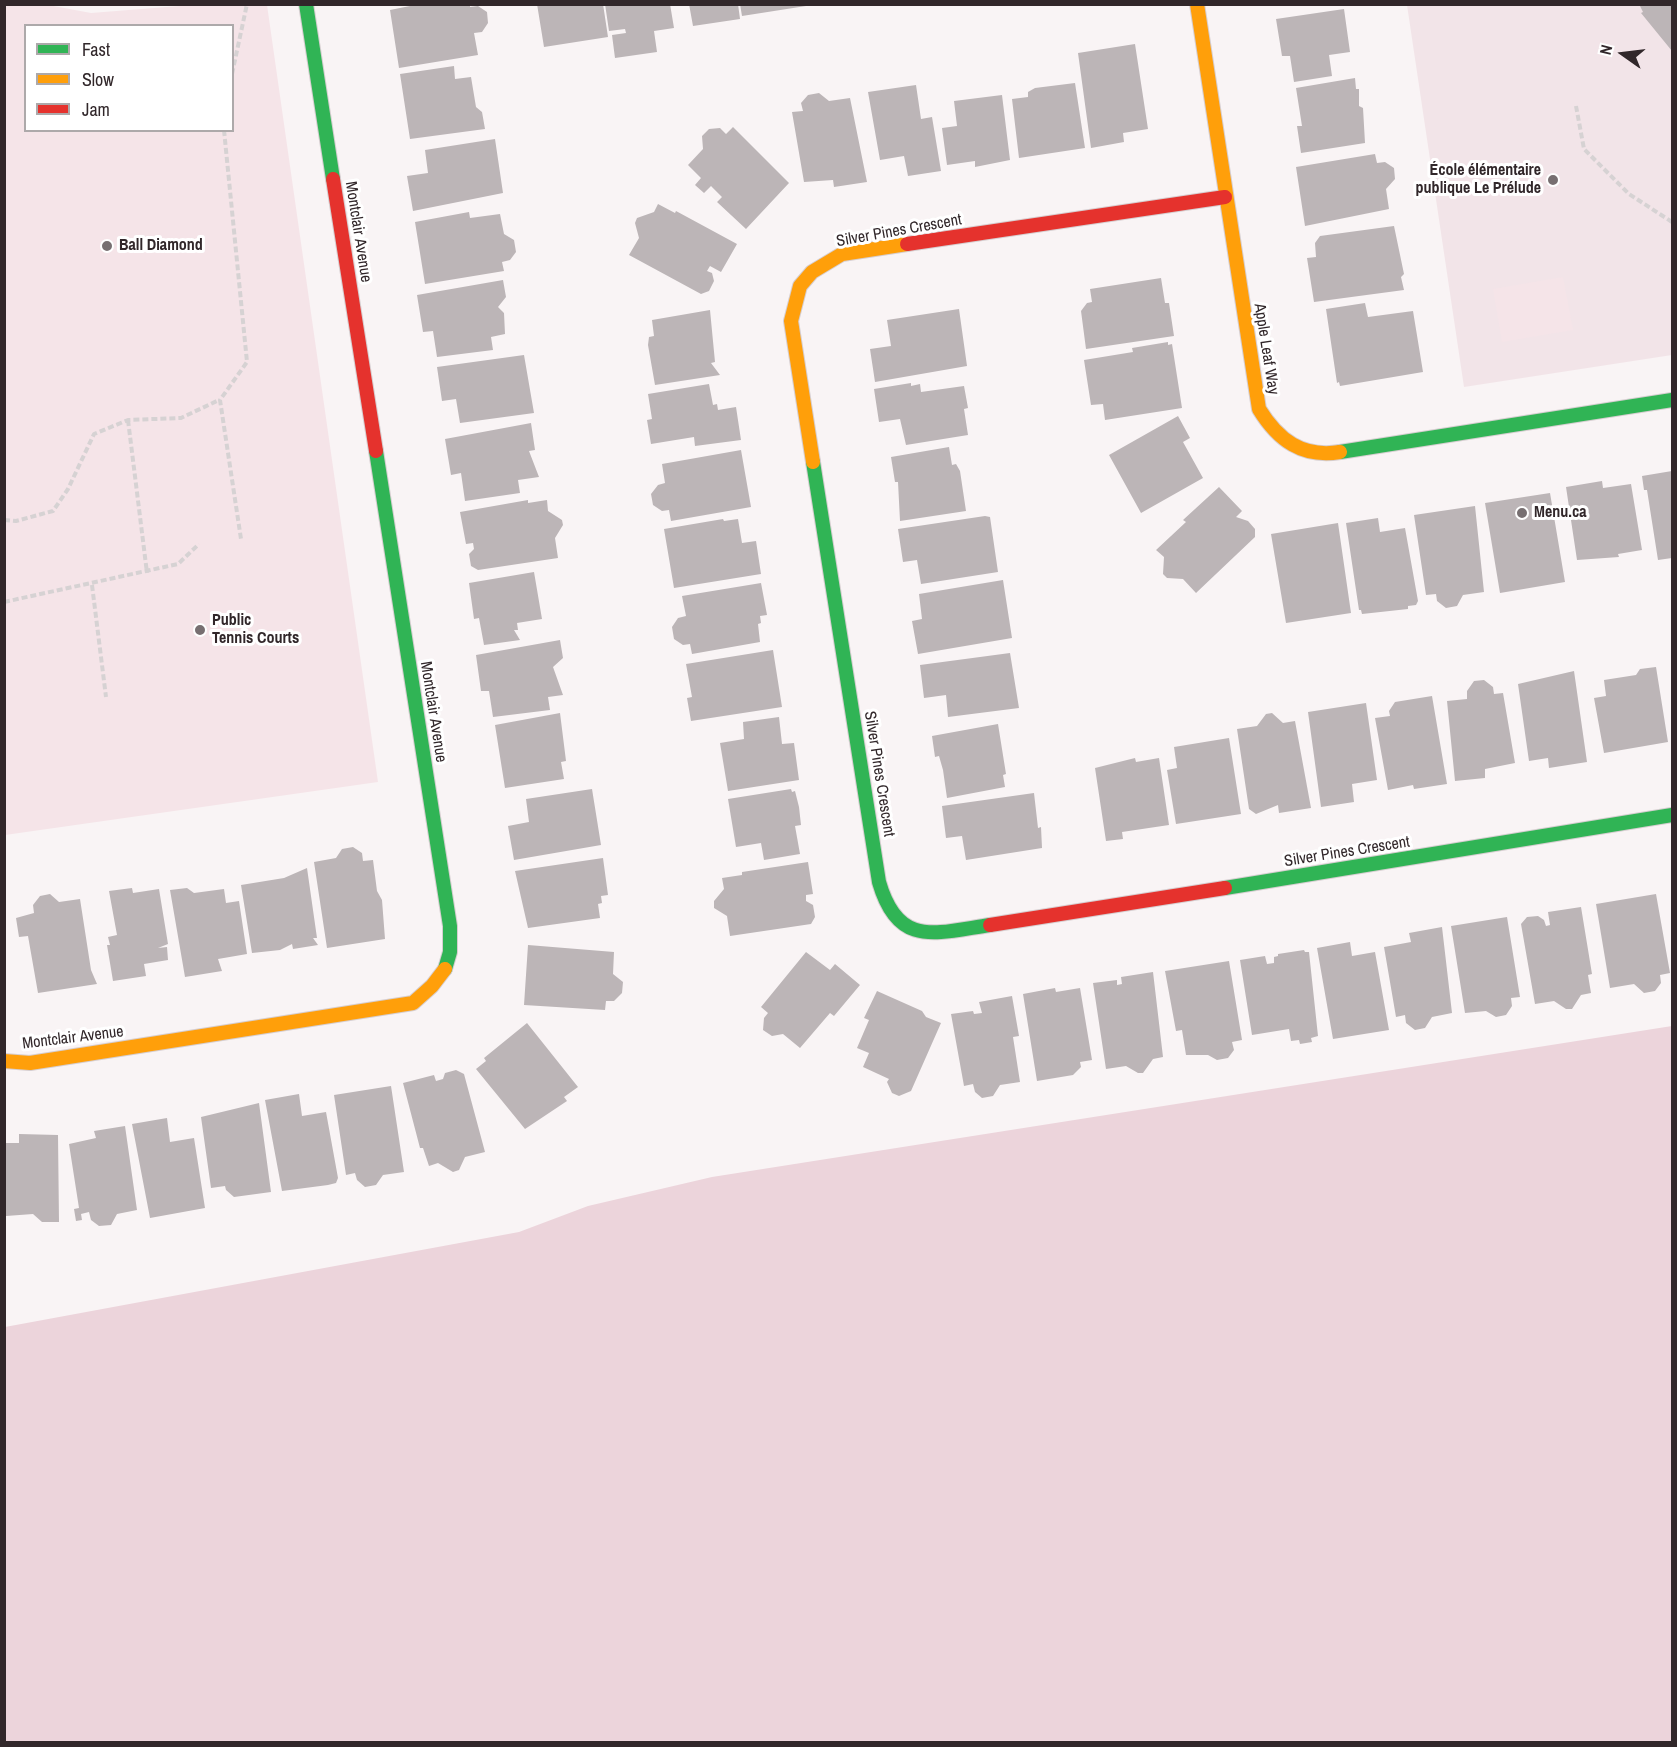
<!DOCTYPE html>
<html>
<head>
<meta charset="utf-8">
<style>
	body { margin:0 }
	#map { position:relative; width:1677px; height:1747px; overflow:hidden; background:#f9f4f5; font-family:"Archivo Narrow",sans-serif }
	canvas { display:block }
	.frame { position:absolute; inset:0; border:6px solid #31272a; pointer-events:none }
	.legend { position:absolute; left:24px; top:24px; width:210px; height:108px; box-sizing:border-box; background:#fff; border:2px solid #ada9aa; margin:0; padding:8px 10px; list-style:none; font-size:18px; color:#31272a }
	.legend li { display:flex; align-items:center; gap:12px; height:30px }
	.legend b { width:30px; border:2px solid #ada9aa }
	.north { position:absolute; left:1593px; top:24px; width:60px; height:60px; -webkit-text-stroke:4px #fff; paint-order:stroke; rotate:284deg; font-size:16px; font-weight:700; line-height:24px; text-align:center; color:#31272a }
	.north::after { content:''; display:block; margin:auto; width:21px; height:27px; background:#31272a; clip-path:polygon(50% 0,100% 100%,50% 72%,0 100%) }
</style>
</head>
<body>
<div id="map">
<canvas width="1677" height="1747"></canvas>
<div class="frame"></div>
<ul class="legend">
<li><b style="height:8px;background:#30b455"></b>Fast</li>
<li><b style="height:8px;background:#ff9f0a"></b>Slow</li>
<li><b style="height:8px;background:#e5322d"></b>Jam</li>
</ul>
<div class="north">N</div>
</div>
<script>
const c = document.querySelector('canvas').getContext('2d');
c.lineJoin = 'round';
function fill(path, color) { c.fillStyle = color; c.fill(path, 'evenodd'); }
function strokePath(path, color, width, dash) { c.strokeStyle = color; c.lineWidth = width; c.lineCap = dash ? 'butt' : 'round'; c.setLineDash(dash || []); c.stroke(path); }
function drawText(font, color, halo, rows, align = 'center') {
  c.font = font + ' "Archivo Narrow",sans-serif'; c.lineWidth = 6; c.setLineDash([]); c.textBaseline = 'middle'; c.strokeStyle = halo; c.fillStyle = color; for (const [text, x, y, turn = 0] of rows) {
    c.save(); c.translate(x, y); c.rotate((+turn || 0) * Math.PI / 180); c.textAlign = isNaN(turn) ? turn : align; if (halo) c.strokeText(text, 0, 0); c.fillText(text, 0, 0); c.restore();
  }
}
fill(new Path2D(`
	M1407 5H1672V355L1464 387Z`), '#f2e4e8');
fill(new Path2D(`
	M5 4 48 5 91 13 192 5H267L378 782 5 835ZM26 26H232V130H26Z
	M1563 277 1573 330 1502 342 1493 289Z`), '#f5e4e8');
fill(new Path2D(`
	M1672 1026V1742H5V1327L519 1232 588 1206 712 1177Z`), '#ecd4db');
fill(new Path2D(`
	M420 4H470V7L478 6 487 12 488 23 482 32 474 33 478 55 399 68 390 10Z
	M537 4H603L608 37 544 47Z
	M605 4H670L674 28 654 31 657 52 615 58 612 35 626 33 625 29 609 31Z
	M689 4H738L740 19 693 26Z
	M740 4H806V6L742 16Z
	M1639 4H1672V51L1641 13 1643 12Z
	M1344 9 1350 52 1329 55 1332 76 1294 82 1290 56H1282L1276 19Z
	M1135 44 1148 129 1123 133 1124 142 1091 148 1078 53Z
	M454 66 455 79 471 77 476 107 482 112 485 129 410 139 400 74Z
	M1355 78 1356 89H1359V106L1363 108 1365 143 1301 153 1297 126H1302L1296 88Z
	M1075 83 1085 148 1019 158 1012 99 1028 97V92L1035 88Z
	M916 85 921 119 932 117 941 171 908 176 904 156 880 160 868 92Z
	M819 93 829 101 850 98 867 182 834 187 833 180 804 182 792 112 803 111 801 103 808 95Z
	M1002 95 1010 160 975 167V161L947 165 942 128 957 126 954 101Z
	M733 127 789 183 746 229 717 202 722 197 711 186 704 193 695 185 701 178 688 165 703 149 702 136 709 129 720 128 726 134Z
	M495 139 503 193 413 211 407 176 428 173 425 150Z
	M1375 154 1377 163 1385 162 1394 168 1395 179 1386 189 1389 209 1305 226 1296 167Z
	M658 204 675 213 676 211 737 244 721 272 710 266 707 271 712 273 714 281 709 291 701 294 629 255 639 238 635 223 637 218 654 212Z
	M469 212 470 218 500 214 504 234 514 240 516 252 510 260 502 262 504 271 425 284 415 222Z
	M1394 226 1404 274 1401 277 1404 290 1314 302 1307 258 1316 257 1315 243 1320 236Z
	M1161 278 1165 303H1169L1174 336 1086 349 1081 311 1087 303 1092 302 1090 289Z
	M503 280 506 297 498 307 504 313 505 334 491 337 493 350 437 357 433 331 423 332 417 295Z
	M1365 303 1368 317 1413 311 1423 372 1340 386 1339 382 1337 383 1326 309Z
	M959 309 967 366 875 382 870 349 891 346 887 320Z
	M710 310 715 362 711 363 720 375 655 385 648 345 649 337 654 336 652 320Z
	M1168 342V345L1172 344 1182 408 1105 420 1103 404 1091 405 1084 360 1133 352 1132 348Z
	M524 355 534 413 460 423 456 399 442 401 437 367Z
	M911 383V386L920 384 921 392 964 386 968 408 964 409 968 435 906 445 900 419 879 422 874 389Z
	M709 384 713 405 717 404 718 410 736 407 741 440 695 446 694 437 651 444 647 420 652 419 648 394Z
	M1178 416 1190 438 1183 442 1203 478 1141 513 1109 455Z
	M531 423 535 450 529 451 539 477 518 480 520 493 465 501 461 473 451 475 445 439Z
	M949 447 952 465 956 464 960 471 966 511 900 521 898 482H895L891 457Z
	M741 450 751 507 671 521 669 510 662 511 653 505 651 494 658 485 665 483 662 464Z
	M1672 471V558L1658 560 1647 490H1644L1642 476Z
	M1602 481 1603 488 1631 484 1642 550 1618 554 1619 557 1577 560 1566 487Z
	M1219 487 1242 511 1236 517 1248 521 1255 529V537L1196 593 1183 579 1167 578 1163 574 1164 557 1156 550 1186 522 1183 520Z
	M1550 493 1565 582 1500 593 1485 503Z
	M528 500V503L547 500 548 511 562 520 563 525 555 538 558 558 478 570 471 566 469 554 474 549 473 543 466 544 460 512Z
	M1475 506 1484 592 1463 595 1457 606 1446 608 1437 601 1436 594 1426 595 1414 515Z
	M985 516 990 517 998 572 921 584 917 560 903 562 898 529Z
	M1378 518 1380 532 1405 528 1418 601 1416 605 1408 606V609L1362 614 1361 610H1359L1346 523Z
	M723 519 724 521 738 519 742 543 756 541 761 574 674 588 664 529Z
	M1338 523 1351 613 1286 623 1271 534Z
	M534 572 542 619 517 623 518 630H514L520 640 484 645 479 618 474 619 469 583Z
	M1003 580 1012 638 918 654 912 621 922 619 919 594Z
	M761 583 767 615 760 616 761 623 758 624 760 642 692 654 690 644 683 645 674 639 672 627 678 618 686 616 682 596Z
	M560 640 563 658 553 667 563 695 548 697 550 710 493 717 489 691H481L476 655Z
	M773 650 782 707 691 721 687 698 692 697 686 664Z
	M1010 653 1019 708 948 717 946 695 924 698 920 665Z
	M1656 667 1668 742 1604 753 1594 698 1606 696 1604 680 1636 675 1640 669Z
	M1574 671 1587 762 1549 768 1548 758 1529 761 1518 684Z
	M1484 680 1493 687 1494 694 1503 693 1515 763 1485 769V778L1455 781 1447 701 1467 699V691L1474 681Z
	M1432 696 1447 784 1414 789 1413 785 1388 790 1375 718 1390 716 1389 711 1395 702Z
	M1366 703 1377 780 1352 784 1354 802 1321 807 1308 712Z
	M560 713 566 761 561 762 564 779 505 788 495 725Z
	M1272 713 1283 723 1295 721 1311 808 1279 813 1278 805 1256 814 1249 809 1237 729 1257 726 1266 714Z
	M779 717 782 744 794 743 799 780 728 791 720 743 744 739 743 722Z
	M998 724 1006 774 1003 775 1005 787 947 798 943 770 939 756 935 757 932 736Z
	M1229 738 1241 814 1176 824 1167 770 1177 768 1174 747Z
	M1135 758 1136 762 1159 758 1169 825 1122 832 1123 839 1106 841 1095 768Z
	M592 789 601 845 514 860 508 826 529 822 526 799Z
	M791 789 792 792 795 791 799 807 801 825 795 826 800 854 764 860 761 843 736 847 728 799Z
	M1034 793 1038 828 1041 827 1042 848 966 860 962 836 946 838 942 806Z
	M353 847 362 853 363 861 373 860 377 891 382 900 385 939 327 948 314 862 336 858 342 849Z
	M603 858 608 895 601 896 602 903 598 904 600 918 528 928 515 871Z
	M808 862 813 894 806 895V901L813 905 815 917 811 924 730 936 727 916 714 908V901L724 889 722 878 742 875V872Z
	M307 868 317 938H313L318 945 293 949 292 944 280 950 252 953 241 885 284 878Z
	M132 888 133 893 159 889 168 944 158 948 167 947 168 960 144 964 146 976 113 981 107 945H110L108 937 117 935 109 891Z
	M187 888 194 893 224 889 226 903 239 901 247 954 218 959 222 971 185 977 170 890Z
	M50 894 59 902 80 899 91 970 97 984 38 993 28 936 19 937 16 918 34 913 33 905 40 896Z
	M1656 894 1670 973 1660 975 1661 983 1655 991 1644 993 1634 984 1610 988 1596 904Z
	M1581 907 1592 974 1588 975 1591 993 1581 995 1572 1009H1566L1554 1001 1535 1004 1521 924 1527 917 1538 916 1544 920 1546 926 1550 925 1548 912Z
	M1507 917 1520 997 1511 998 1512 1006 1506 1015 1496 1017 1486 1011 1465 1013 1451 926Z
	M1442 927 1452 1013 1432 1017 1425 1028 1415 1030 1406 1023 1405 1015 1396 1017 1384 947 1411 942 1409 933Z
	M1350 942 1352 956 1375 952 1389 1030 1333 1039 1317 948Z
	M528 945 614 952 613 974 623 982 622 993 614 1001H606L605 1010 524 1005Z
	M1304 950 1305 952H1309L1318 1036 1311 1038 1312 1042 1300 1044 1299 1040 1291 1041 1289 1029 1252 1035 1240 960 1265 956 1267 964 1274 963V957L1278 956V954Z
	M806 952 830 970 835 964 860 985 834 1016 830 1013 800 1048 783 1034 772 1036 763 1030 764 1018 768 1013 761 1007Z
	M1229 961 1242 1040 1232 1042 1234 1050 1228 1058 1217 1060 1208 1055H1186L1182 1030 1176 1031 1165 971Z
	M1153 972 1163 1057 1153 1059 1143 1073H1138L1126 1066 1106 1069 1093 983 1117 980V985L1122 984 1121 977Z
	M1055 988 1056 992 1080 988 1092 1060 1080 1062 1081 1067 1073 1075 1037 1081 1023 994Z
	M877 991 922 1011 926 1017 941 1023 911 1091 899 1096 892 1093 887 1082 889 1079 863 1067 869 1053 857 1048 869 1020 864 1018Z
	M1012 996 1019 1036 1013 1037 1020 1082 1000 1085 993 1096 982 1098 975 1092 973 1084 964 1086 951 1014 973 1011 974 1014 982 1013 979 1002Z
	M527 1023 578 1087 564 1097 567 1101 525 1129 476 1069 486 1061 484 1058Z
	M456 1070 464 1074 485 1152 465 1157 459 1170 453 1172 438 1163 429 1166 423 1148H420L403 1083 434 1075 436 1081 443 1079 445 1073Z
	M391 1086 404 1172 383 1175 376 1185 365 1187 357 1180 355 1173 346 1175 334 1095Z
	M299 1094 302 1116 326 1112 338 1178 336 1183 328 1185 282 1191 265 1100Z
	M259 1103 271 1192 234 1197 226 1190 225 1186 211 1188 201 1117Z
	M167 1118 170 1142 194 1138 205 1208 150 1218 132 1124Z
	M125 1126 137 1210 117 1214 111 1225 99 1226 91 1220 89 1212 81 1214 82 1220 76 1221 74 1209 79 1208 69 1144 96 1138 94 1131Z
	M19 1134 58 1135 59 1222H42L33 1214 6 1216 4 1143H19Z`), '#bcb5b7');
const fast = new Path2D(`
	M306 4 333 179
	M376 451 450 926V952L445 969
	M1340 452 1672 400
	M813 462 879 882C898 948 935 933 990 925
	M1225 888 1672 815`);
const slow = new Path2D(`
	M1197 4 1259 409C1278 440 1302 458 1340 452
	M813 462 791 321 800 286 812 272 842 254 907 244
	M4 1061 30 1063 413 1003 432 986 445 969`);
const jam = new Path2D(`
	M333 179 376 451
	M907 244 1225 197
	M990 925 1225 888`);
strokePath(fast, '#d6ced0', 16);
strokePath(slow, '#d6ced0', 16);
strokePath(jam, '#d6ced0', 16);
strokePath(new Path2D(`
	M232 74 247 4
	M1576 106 1584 149 1629 194 1672 222
	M224 130 247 362 220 400 241 539
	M128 420 147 573
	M4 520 16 521 53 511 68 489 94 434 128 420 181 418 219 400
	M92 585 106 697
	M4 602 178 564 199 544`), '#d6d2d3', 4, [6, 3]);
strokePath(fast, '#30b455', 14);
strokePath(slow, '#ff9f0a', 14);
strokePath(jam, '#e5322d', 14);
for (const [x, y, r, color] of [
	[1553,180,6,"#776f71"],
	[107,246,6,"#776f71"],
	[1522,513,6,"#776f71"],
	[200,630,6,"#776f71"]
]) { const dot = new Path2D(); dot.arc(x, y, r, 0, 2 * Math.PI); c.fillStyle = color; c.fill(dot); strokePath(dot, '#fff', 2); }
drawText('bold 16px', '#31272a', '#fff', [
	["École élémentaire",1541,171,"right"],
	["publique Le Prélude",1541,189,"right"],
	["Ball Diamond",119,246],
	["Menu.ca",1534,513],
	["Public",212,621],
	["Tennis Courts",212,639]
], 'left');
drawText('16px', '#31272a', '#fff', [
	["Silver Pines Crescent",899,231,-10],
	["Montclair Avenue",358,232,81],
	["Apple Leaf Way",1266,349,81],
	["Montclair Avenue",433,712,81],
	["Silver Pines Crescent",879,774,81],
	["Silver Pines Crescent",1347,852,-9],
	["Montclair Avenue",73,1038,-7]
]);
</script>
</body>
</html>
